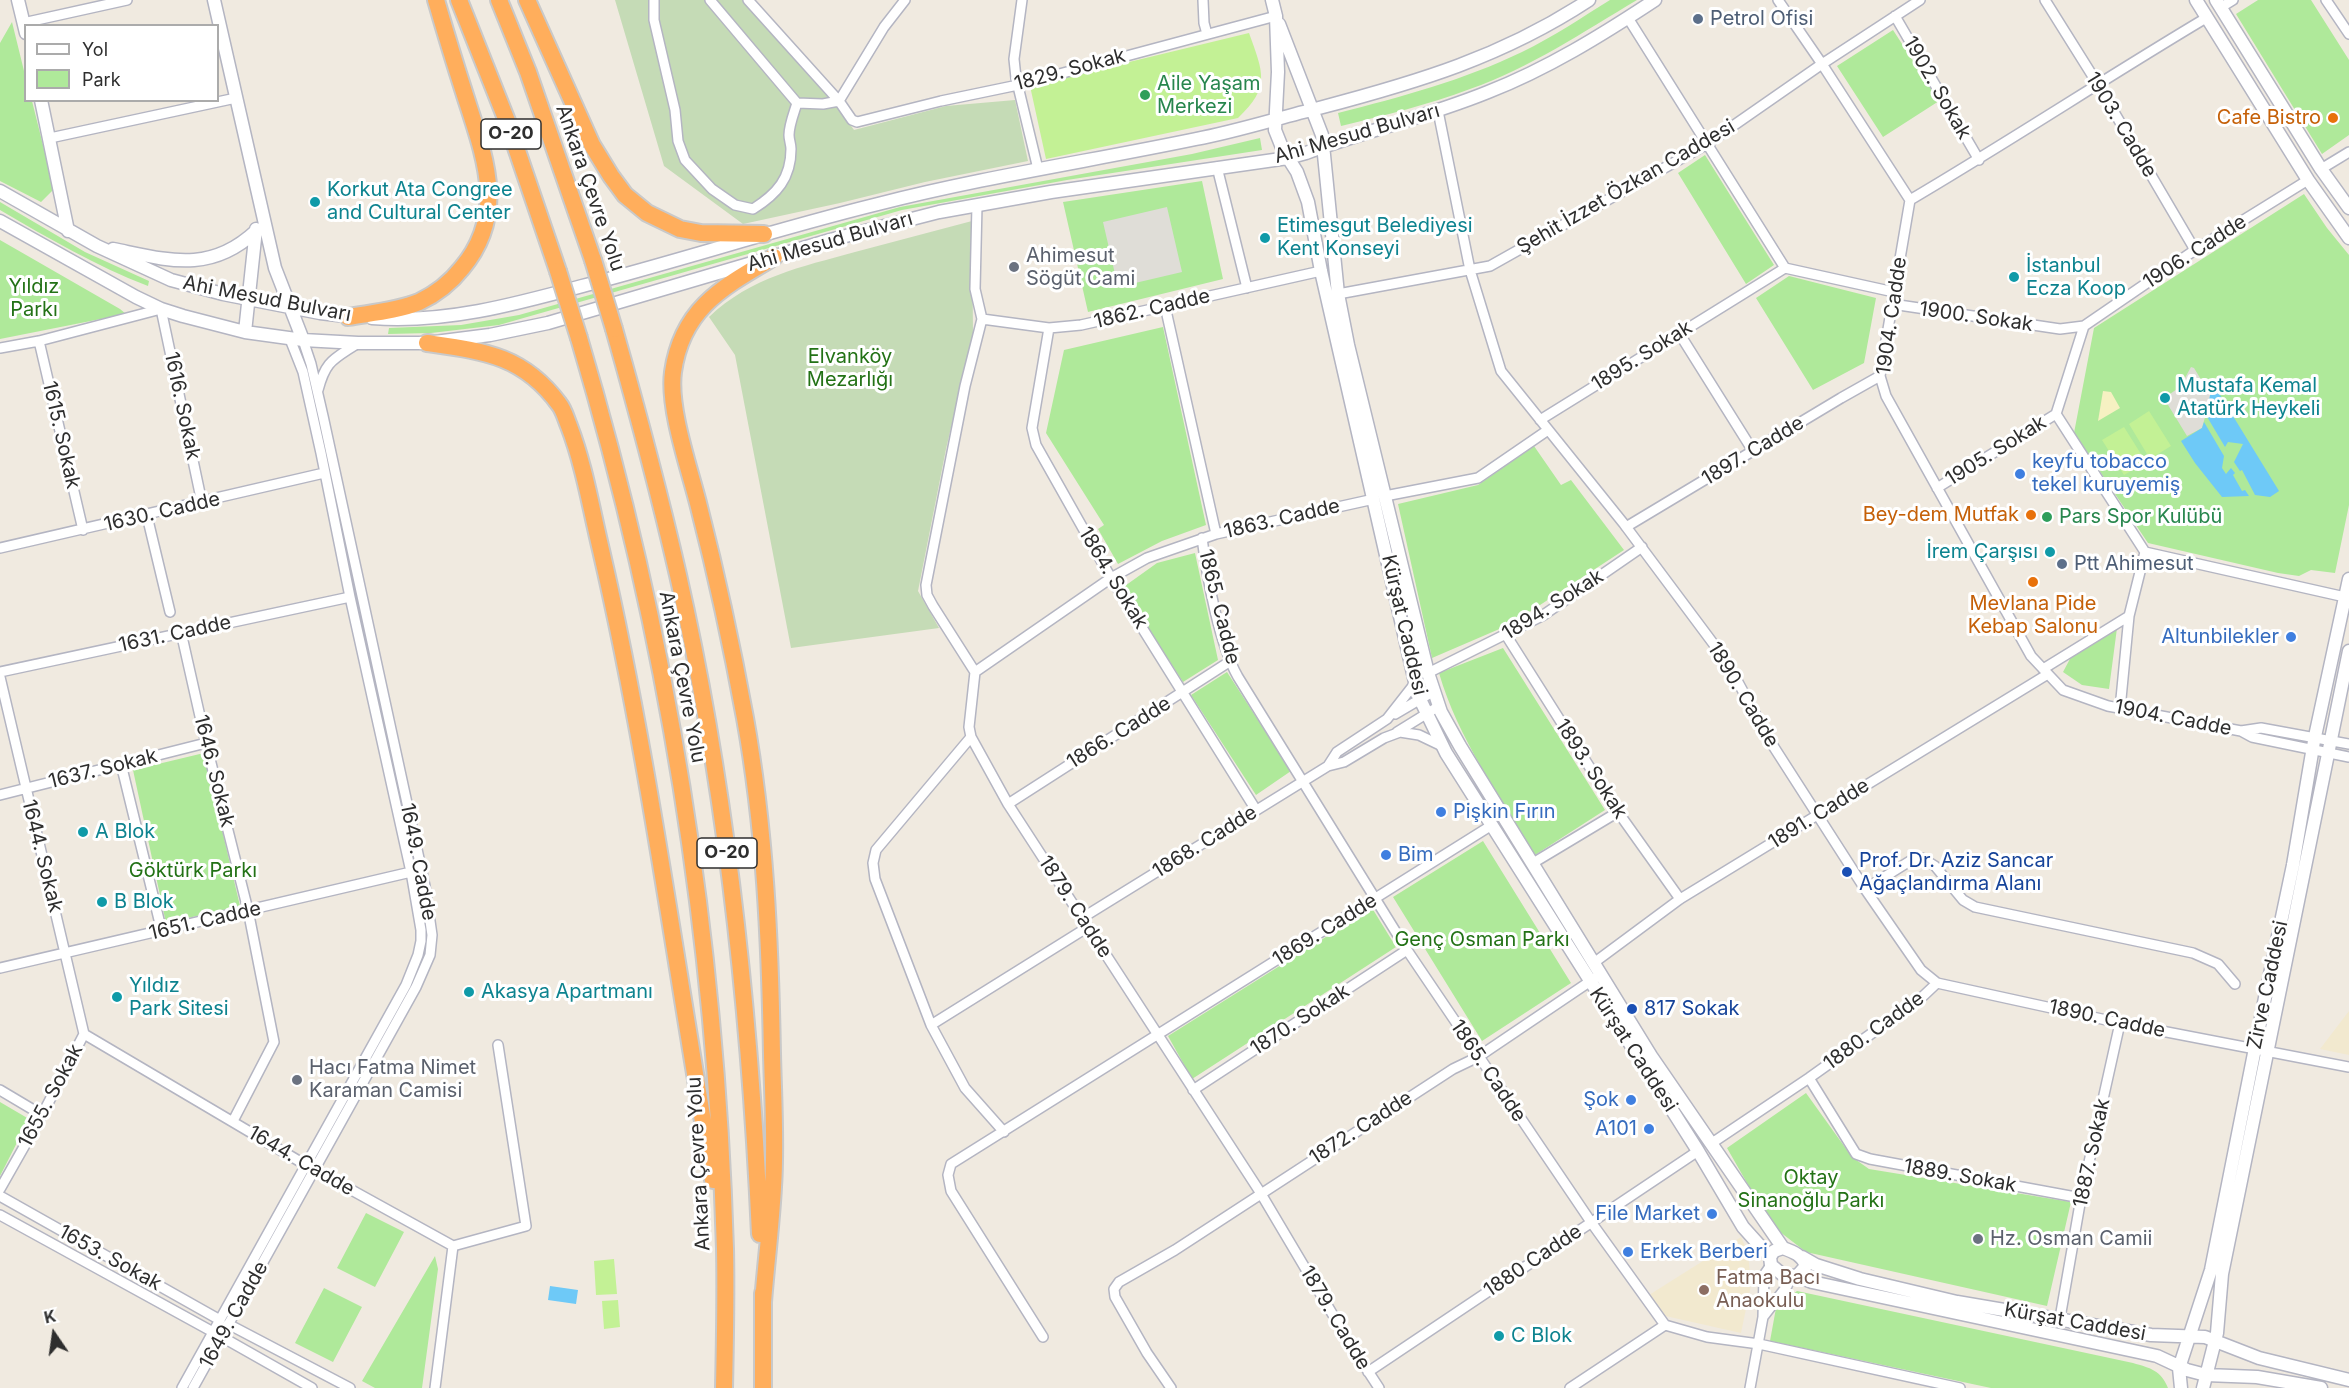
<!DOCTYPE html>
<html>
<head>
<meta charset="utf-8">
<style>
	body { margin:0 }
	#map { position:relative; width:2349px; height:1388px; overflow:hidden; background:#f0eae0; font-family:Inter,sans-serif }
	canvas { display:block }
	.legend { position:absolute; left:24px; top:24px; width:195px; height:78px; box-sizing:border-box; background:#fff; border:2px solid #ababab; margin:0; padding:8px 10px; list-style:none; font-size:18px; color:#2e2e2e }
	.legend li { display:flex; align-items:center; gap:12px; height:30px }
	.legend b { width:30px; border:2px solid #ababab }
	.north { position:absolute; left:24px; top:1304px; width:60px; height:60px; -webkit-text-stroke:4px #fff; paint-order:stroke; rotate:347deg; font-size:16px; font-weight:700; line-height:24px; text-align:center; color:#2e2e2e }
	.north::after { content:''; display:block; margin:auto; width:21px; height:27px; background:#2e2e2e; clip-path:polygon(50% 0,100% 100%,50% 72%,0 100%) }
</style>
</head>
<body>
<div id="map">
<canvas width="2349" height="1388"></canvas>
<ul class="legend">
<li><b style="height:8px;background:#fff"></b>Yol</li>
<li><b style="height:16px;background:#afe99a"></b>Park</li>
</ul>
<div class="north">K</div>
</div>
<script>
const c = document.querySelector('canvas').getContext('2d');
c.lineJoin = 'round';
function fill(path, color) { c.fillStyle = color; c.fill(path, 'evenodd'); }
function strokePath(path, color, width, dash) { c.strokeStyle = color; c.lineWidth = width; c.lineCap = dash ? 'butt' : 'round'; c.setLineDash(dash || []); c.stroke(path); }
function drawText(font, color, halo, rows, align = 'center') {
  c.font = font + ' Inter,sans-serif'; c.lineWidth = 6; c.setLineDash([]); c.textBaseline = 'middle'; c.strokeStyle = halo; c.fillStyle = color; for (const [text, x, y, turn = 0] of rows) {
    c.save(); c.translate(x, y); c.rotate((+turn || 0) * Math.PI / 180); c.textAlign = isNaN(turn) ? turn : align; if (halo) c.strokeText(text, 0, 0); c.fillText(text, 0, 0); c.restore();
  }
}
fill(new Path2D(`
	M2349 1011V1055L2320 1049Z
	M1741 1237 1748 1253 1751 1285 1741 1333 1661 1315 1649 1295Z`), '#f2e9cf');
fill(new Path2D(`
	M1610 0H1637C1583 32 1530 68 1470 89 1428 105 1385 115 1341 126L1338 113C1401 97 1464 80 1522 52 1553 37 1581 18 1610 0Z
	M2258 0H2311L2349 60V135L2322 154 2236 14Z
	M12 22 25 75 26 100 32 101 54 189 41 202 0 181V43Z
	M1893 30 1939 101 1883 137 1837 66Z
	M1260 138 1262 150 1067 180 902 210 499 325 431 333 388 334 389 328 461 325 519 315 900 207 1192 154Z
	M1705 155 1774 265 1746 284 1678 173Z
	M1202 181 1223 279 1088 312 1063 202Z
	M2304 194 2327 228 2349 255V505L2335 573 2311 570 2299 576 2278 573 2148 543 2074 433 2094 328Z
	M0 202 85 252 149 281 148 286C96 266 48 238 0 210Z
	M0 240 120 309 126 314 0 339Z
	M1789 276 1876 298 1864 363 1813 390 1756 298Z
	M1163 327 1206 525 1162 541 1118 564 1098 529 1104 525 1046 433 1064 350Z
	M1534 446 1561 485 1571 480 1624 550 1511 624 1432 658 1398 504 1478 485Z
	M1195 553 1218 660 1183 682 1122 588 1157 563Z
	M2112 628H2117L2109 689 2082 685 2063 672 2071 657Z
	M1503 648 1605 810 1535 855C1500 796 1458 739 1439 673Z
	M1227 672 1291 771 1256 795 1191 695Z
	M204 753 240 906 166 923 133 770Z
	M1483 841 1571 983 1482 1041 1393 897Z
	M1372 908 1396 947 1192 1079 1168 1036Z
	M1806 1093 1852 1157 1869 1169 2071 1202 2047 1306 1806 1252 1771 1225 1727 1148Z
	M0 1102 29 1119 0 1176Z
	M366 1213 404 1232 375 1287 337 1268Z
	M435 1256 438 1269 422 1388H375L362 1381Z
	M324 1288 362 1307 333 1362 295 1343Z
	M1797 1291 2133 1363C2150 1368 2161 1370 2168 1388H1991L1770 1341 1776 1308Z`), '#afe99a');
fill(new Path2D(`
	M2103 391 2111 392 2120 408 2098 421Z`), '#f6f1c2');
fill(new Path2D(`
	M615 0H742L827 92 854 130 946 106 1015 100 1028 161 925 182 840 203 743 224 664 166Z
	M972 221 973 333 946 449 918 591 939 628 791 648 735 355 709 317C751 277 801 267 855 252 894 242 933 231 972 221Z`), '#c5dbb6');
fill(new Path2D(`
	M1249 33C1263 72 1271 87 1238 118L1046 159 1030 86Z
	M2149 411 2171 446 2150 459 2129 424Z
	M2124 427 2146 462 2124 475 2102 440Z
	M614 1259 617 1294 596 1295 594 1261Z
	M618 1300 620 1327 604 1329 602 1301Z`), '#c3f195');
fill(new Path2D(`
	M1167 207 1182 272 1118 287 1103 222Z
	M2191 367 2194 368 2211 396 2202 428 2187 436 2165 400 2167 396 2180 387Z`), '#dfddd7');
fill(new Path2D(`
	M2217 390 2279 491 2270 497 2255 495 2242 470 2240 471 2234 462 2243 444 2228 442 2225 447 2206 415 2210 395Z
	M2204 422 2224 456 2222 468 2226 474 2231 468 2235 473 2233 475 2242 491 2245 490 2249 496 2222 497 2195 463 2181 441 2202 428Z
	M550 1286 578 1290 576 1304 548 1300Z`), '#6ec9f7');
const street = new Path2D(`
	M654 0V20L675 110 678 141 685 160 712 189 735 205 753 209C777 194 791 178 791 149 791 144 789 140 789 135 789 125 794 113 797 103
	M710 0 797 103 823 104 839 101 884 27 905 0
	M748 0 839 101 852 120 857 122 941 101 1018 85 1276 16
	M1022 0 1014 59 1016 78 1038 169
	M1203 0 1204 23 1207 34
	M1778 0 1822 64 1910 200
	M2045 0 2097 83 2195 250
	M2326 0 2349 34
	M2220 8 2233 0
	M1895 16 1979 160
	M1628 18 1785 268
	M2206 18C2107 77 2010 141 1910 200L1880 376 1886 396 2031 656 2063 690 2108 706 2241 731 2252 737 2349 757
	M23 23 127 0
	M1438 111 1470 270 1501 371 1624 524 1727 662 1770 741 1865 889 1921 970 1937 983 2120 1023 2349 1067
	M50 138 236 98
	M1217 167 1247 288
	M2321 169 2349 152
	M977 205 975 289 982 319 965 386 926 585 927 595 933 606 975 672 969 727 971 737 1008 804 1260 1192 1349 1342 1379 1388
	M1338 294 1490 266 1707 144 1822 64 1920 0
	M1892 304 2060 329 2084 326 2195 250 2308 180
	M1165 306 1216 534
	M982 319 1049 328 1081 325 1321 271
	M2084 326 2056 414 2145 552 2345 597
	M1049 328 1032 428 1036 445 1111 578 1256 810
	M1679 333 1753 451
	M39 341 83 530
	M0 348 39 341 161 309 202 503
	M318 390C326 360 333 360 358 343
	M1540 420 1785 268 1894 292
	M1937 488 2056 414
	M1385 496 1478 478 1548 430
	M147 516 170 612
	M1626 527 1841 398 1880 376
	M1202 538C1207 577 1219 644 1238 677L1407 950 1591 1222 1665 1325 1707 1337 1759 1344 1960 1388
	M0 548 324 473
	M181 632 206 743 248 910 274 1042 233 1121
	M1506 635 1618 812 1680 899
	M2043 669 2129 616 2145 552
	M0 672 350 597
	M975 672 1111 578 1147 558 1216 534 1374 499
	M1428 673 1542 616 1642 547
	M0 677 84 1034
	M2120 709 2129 616
	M1395 714 1434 691
	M2241 731 2261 728 2349 744
	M1397 732 1439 706
	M971 737 876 850 873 863 875 879 931 1025 965 1088 1004 1132
	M121 764 162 932
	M1328 766 1337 752 1387 719 1416 682
	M0 795 206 743
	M1008 804 1229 662
	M1533 863 1618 812
	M1865 889 1910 861 1922 858 1935 866 1963 900 1975 907 2193 953 2218 964 2235 984
	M1082 918 1328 766 1344 762 1384 738 1400 732 1419 735 1442 746
	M1595 962 1680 899 2048 674
	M0 968 411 872
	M931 1025 1088 927
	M84 1034 299 1161 453 1246 526 1226 498 1045
	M1809 1078 1856 1154 1870 1159 2081 1198
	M0 1090 42 1115
	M1193 1090 1407 950
	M1712 1143 1809 1078 1920 999 1937 983
	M0 1189 42 1115 84 1034
	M0 1196 220 1320
	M0 1215 213 1332
	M1763 1317 1787 1286 1791 1276
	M2060 1318 2081 1198 2120 1023
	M228 1324 350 1388
	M222 1337 312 1388
	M1043 1337 951 1191 948 1175 951 1164 1492 825
	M1368 1372 1698 1151
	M182 1388 406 985 418 955 421 941V930L411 872 350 597 321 453 303 372 290 339
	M193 1388 416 987 430 955 432 935 425 886 323 416 311 364 303 340
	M435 1388 453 1246
	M1171 1388 1147 1353 1115 1297 1114 1289 1119 1282 1175 1250 1453 1069 1478 1057 1595 978
	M1570 1388 1665 1325
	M1750 1388 1763 1317 1764 1275 1771 1265`);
const secondary = new Path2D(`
	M18 0 26 33
	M214 0 275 268 303 340
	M1272 0 1276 16 1278 72 1275 130 1283 150 1297 172 1308 202 1321 271 1418 695 1446 753 1698 1151 1743 1227 1770 1257
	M2196 0 2308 180 2349 238
	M2216 0 2321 169 2349 208
	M1279 24 1322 135 1338 294 1348 345 1428 673 1441 712 1460 746 1651 1056 1783 1248
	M41 100 68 231
	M0 191 97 246 171 280 223 294 320 313 355 317
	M0 221 136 297 161 309 183 316 245 332 303 340 358 343H427L490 335 548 323 830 240 939 212 1051 192 1288 158 1306 153C1366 131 1429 116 1488 92 1547 69 1602 35 1655 0
	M113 249C168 260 210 274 256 231
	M372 318C449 324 523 302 597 282 691 257 784 227 878 204 983 177 1090 161 1196 139 1238 131 1278 118 1319 108 1418 82 1502 57 1589 0
	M245 332 256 229
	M1783 1248C1794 1252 1802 1255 1806 1266L1797 1276 1783 1275 1771 1265 1770 1257 1774 1251Z
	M1802 1257 1816 1265 1860 1279 1957 1302 2151 1335 2205 1337 2259 1358 2349 1380
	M1797 1276 1812 1282 2157 1356 2187 1370 2206 1375 2257 1377 2321 1388
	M2181 1388 2179 1368 2211 1270 2265 998 2293 865 2314 741 2349 579
	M2203 1388 2217 1333 2222 1274 2349 651`);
const highway = new Path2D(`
	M459 0 507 121 558 271
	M499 0 528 72 593 260
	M527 0 592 145 611 176 625 195 647 213 680 229 701 233 764 234
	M348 317C371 313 397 311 419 302 436 294 451 282 462 268 509 212 483 153 464 92 454 61 445 31 436 0
	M614 329C637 410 659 492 678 575 727 791 750 1013 760 1234
	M579 338C667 633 716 941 725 1249 726 1295 725 1342 724 1388
	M427 343C483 351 523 355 559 404 564 410 566 419 569 426 584 465 591 508 601 550 649 758 676 970 713 1180
	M763 1302C766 1264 771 1225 773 1187 776 1143 773 1098 772 1054 770 941 765 829 745 718 732 647 717 577 699 507 690 470 668 409 673 372 682 308 723 287 774 257
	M763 1388V1293`);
strokePath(street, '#b4b5c2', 12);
strokePath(secondary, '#b4b5c2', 15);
strokePath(highway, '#c9c9c9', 20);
strokePath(street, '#fff', 9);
strokePath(secondary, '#fff', 12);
strokePath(highway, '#ffae5c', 16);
const highwayBridge = new Path2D(`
	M593 260 614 329
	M558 271 579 338`);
strokePath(highwayBridge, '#c9c9c9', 20, []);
strokePath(highwayBridge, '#ffae5c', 16);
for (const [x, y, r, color] of [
	[1698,19,6,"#5c6f8a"],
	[1145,95,6,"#2e9e5b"],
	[2333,118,6,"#e8710a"],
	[315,202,6,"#0f9aa8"],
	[1265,238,6,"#0f9aa8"],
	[1014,267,6,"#6b7280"],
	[2014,277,6,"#0f9aa8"],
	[2165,398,6,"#0f9aa8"],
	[2020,474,6,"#3f7fe0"],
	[2031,515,6,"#e8710a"],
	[2047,517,6,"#2e9e5b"],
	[2050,552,6,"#0f9aa8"],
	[2062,564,6,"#5c6f8a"],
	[2033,582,6,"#e8710a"],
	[2291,637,6,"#3f7fe0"],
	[1441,812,6,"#3f7fe0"],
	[83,832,6,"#0f9aa8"],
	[1386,855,6,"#3f7fe0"],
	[1847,872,6,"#1a4fb4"],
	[102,902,6,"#0f9aa8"],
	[469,992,6,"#0f9aa8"],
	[117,997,6,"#0f9aa8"],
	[1632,1009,6,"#1a4fb4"],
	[297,1080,6,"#6b7280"],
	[1631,1100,6,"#3f7fe0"],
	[1649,1129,6,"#3f7fe0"],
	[1712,1214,6,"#3f7fe0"],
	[1978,1239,6,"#6b7280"],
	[1628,1252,6,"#3f7fe0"],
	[1704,1290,6,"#8d6e63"],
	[1499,1336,6,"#0f9aa8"]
]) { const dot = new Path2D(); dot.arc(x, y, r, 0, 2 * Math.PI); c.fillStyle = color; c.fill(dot); strokePath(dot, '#fff', 2); }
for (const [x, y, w] of [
	[511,134,60],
	[727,853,60]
]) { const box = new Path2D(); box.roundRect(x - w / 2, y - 15, w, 30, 4.5); c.fillStyle = '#fff'; c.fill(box); strokePath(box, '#2e2e2e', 1.5); }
drawText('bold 18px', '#2e2e2e', null, [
	["O-20",511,134],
	["O-20",727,853]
]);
drawText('20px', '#4e5e75', '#fff', [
	["Petrol Ofisi",1710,19],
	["Ptt Ahimesut",2074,564]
], 'left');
drawText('20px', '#2e2e2e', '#fff', [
	["1829. Sokak",1070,70,-15],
	["1902. Sokak",1937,88,60],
	["1903. Cadde",2121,125,59],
	["Ahi Mesud Bulvarı",1357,134,-16],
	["Şehit İzzet Özkan Caddesi",1626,187,-30],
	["Ankara Çevre Yolu",590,188,71],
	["Ahi Mesud Bulvarı",830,242,-16],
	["1906. Cadde",2195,252,-33],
	["Ahi Mesud Bulvarı",267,299,11],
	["1862. Cadde",1152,309,-13],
	["1904. Cadde",1892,316,-82],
	["1900. Sokak",1976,317,8],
	["1895. Sokak",1642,356,-32],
	["1616. Sokak",182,406,78],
	["1615. Sokak",61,435,77],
	["1897. Cadde",1753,451,-31],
	["1905. Sokak",1996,451,-32],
	["1630. Cadde",162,512,-13],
	["1863. Cadde",1282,519,-13],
	["1864. Sokak",1113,578,59],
	["1894. Sokak",1553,605,-32],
	["1865. Cadde",1219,607,76],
	["Kürşat Caddesi",1404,625,77],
	["1631. Cadde",175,634,-12],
	["Ankara Çevre Yolu",682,677,79],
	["1890. Cadde",1743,695,59],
	["1904. Cadde",2173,718,11],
	["1866. Cadde",1119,733,-32],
	["1637. Sokak",103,769,-14],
	["1893. Sokak",1591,769,57],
	["1646. Sokak",214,771,76],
	["1891. Cadde",1819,814,-32],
	["1868. Cadde",1205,842,-32],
	["1644. Sokak",42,856,76],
	["1649. Cadde",418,862,79],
	["1879. Cadde",1075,907,57],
	["1651. Cadde",205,921,-13],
	["1869. Cadde",1325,930,-32],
	["Zirve Caddesi",2268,985,-78],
	["1890. Cadde",2107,1019,12],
	["1870. Sokak",1300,1020,-33],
	["1880. Cadde",1874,1031,-36],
	["Kürşat Caddesi",1633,1050,57],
	["1865. Cadde",1488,1071,56],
	["1655. Sokak",51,1096,-62],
	["1872. Cadde",1361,1128,-33],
	["1887. Sokak",2092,1153,-78],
	["1644. Cadde",301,1161,30],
	["Ankara Çevre Yolu",699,1164,-93],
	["1889. Sokak",1960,1176,10],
	["1653. Sokak",110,1258,29],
	["1880 Cadde",1533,1261,-34],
	["1649. Cadde",234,1315,-61],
	["1879. Cadde",1335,1318,59],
	["Kürşat Caddesi",2075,1322,10]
]);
drawText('20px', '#27864d', '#fff', [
	["Aile Yaşam",1157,84],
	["Merkezi",1157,107],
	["Pars Spor Kulübü",2059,517]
], 'left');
drawText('20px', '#c56008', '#fff', [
	["Cafe Bistro",2321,118],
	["Bey-dem Mutfak",2019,515],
	["Mevlana Pide",2033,604,"center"],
	["Kebap Salonu",2033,627,"center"]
], 'right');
drawText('20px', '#0d838f', '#fff', [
	["Korkut Ata Congree",327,190],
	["and Cultural Center",327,213],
	["Etimesgut Belediyesi",1277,226],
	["Kent Konseyi",1277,249],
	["İstanbul",2026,266],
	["Ecza Koop",2026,289],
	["Mustafa Kemal",2177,386],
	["Atatürk Heykeli",2177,409],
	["İrem Çarşısı",2038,552,"right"],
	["A Blok",95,832],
	["B Blok",114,902],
	["Yıldız",129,986],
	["Park Sitesi",129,1009],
	["Akasya Apartmanı",481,992],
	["C Blok",1511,1336]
], 'left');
drawText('20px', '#5b616d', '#fff', [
	["Ahimesut",1026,256],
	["Sögüt Cami",1026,279],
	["Hacı Fatma Nimet",309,1068],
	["Karaman Camisi",309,1091],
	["Hz. Osman Camii",1990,1239]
], 'left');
drawText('20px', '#237216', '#fff', [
	["Yıldız",34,287],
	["Parkı",34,310],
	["Elvanköy",850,357],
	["Mezarlığı",850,380],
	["Göktürk Parkı",193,871],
	["Genç Osman Parkı",1482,940],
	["Oktay",1811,1178],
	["Sinanoğlu Parkı",1811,1201]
]);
drawText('20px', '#366cbe', '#fff', [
	["keyfu tobacco",2032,462],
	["tekel kuruyemiş",2032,485],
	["Altunbilekler",2279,637,"right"],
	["Pişkin Fırın",1453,812],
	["Bim",1398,855],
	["Şok",1619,1100,"right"],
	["A101",1637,1129,"right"],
	["File Market",1700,1214,"right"],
	["Erkek Berberi",1640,1252]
], 'left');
drawText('20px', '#164399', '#fff', [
	["Prof. Dr. Aziz Sancar",1859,861],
	["Ağaçlandırma Alanı",1859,884],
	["817 Sokak",1644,1009]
], 'left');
drawText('20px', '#785e54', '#fff', [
	["Fatma Bacı",1716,1278],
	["Anaokulu",1716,1301]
], 'left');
</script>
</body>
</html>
